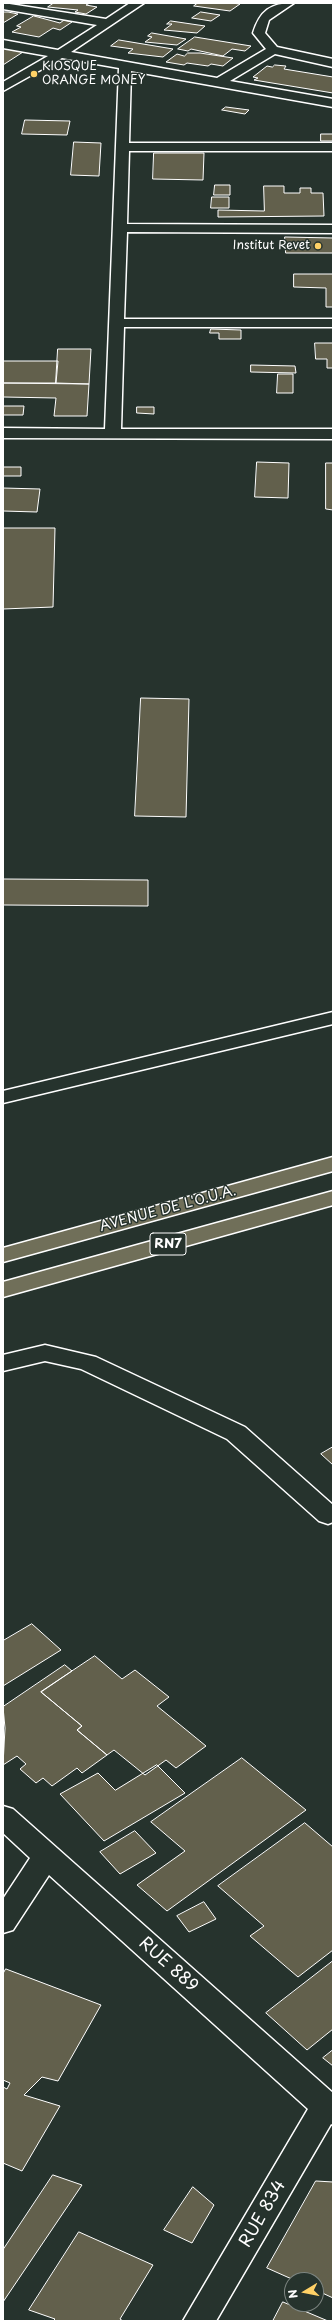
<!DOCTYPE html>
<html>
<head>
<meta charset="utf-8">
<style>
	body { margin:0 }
	#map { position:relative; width:336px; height:2324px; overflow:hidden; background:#26332d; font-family:"Playpen Sans",sans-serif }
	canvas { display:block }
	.frame { position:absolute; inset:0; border:4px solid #fff; pointer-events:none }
	.north { position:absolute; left:284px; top:2272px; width:40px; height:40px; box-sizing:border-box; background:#26332d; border:1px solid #7d8581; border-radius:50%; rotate:260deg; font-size:11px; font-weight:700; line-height:16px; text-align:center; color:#fff }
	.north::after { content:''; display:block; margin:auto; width:14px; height:18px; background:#ffd166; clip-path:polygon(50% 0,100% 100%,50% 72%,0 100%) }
</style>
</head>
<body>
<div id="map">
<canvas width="336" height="2324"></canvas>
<div class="frame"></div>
<div class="north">N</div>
</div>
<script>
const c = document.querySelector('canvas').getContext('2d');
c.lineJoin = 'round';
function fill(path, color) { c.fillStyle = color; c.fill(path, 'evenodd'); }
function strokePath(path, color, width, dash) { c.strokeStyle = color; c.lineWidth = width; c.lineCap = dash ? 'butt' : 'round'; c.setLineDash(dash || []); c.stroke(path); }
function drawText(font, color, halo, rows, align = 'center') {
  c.font = font + ' "Playpen Sans",sans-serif'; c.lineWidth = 3; c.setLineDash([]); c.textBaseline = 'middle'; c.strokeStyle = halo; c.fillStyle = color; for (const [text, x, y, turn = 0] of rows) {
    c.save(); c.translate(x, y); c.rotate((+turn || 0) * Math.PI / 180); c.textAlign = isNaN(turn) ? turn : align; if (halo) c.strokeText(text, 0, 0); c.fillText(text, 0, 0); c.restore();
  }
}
const building = new Path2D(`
	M54 3H90L86 5 97 7 86 14 75 12 78 10 48 7Z
	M198 3H231L240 4 230 11 194 6Z
	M3 12H8L18 14 3 23Z
	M201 12 220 15 211 21 192 18Z
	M34 16 60 23 64 20 72 22 60 30 53 28 39 37 12 32 21 27 17 26Z
	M171 21 205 26 197 33 164 30 172 24H167Z
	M152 33 186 39 177 45 145 42 152 37 148 36Z
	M195 37 251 46 245 51 232 49 223 56 191 49 188 51 178 49Z
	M119 40 173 49 163 57 128 53 133 49 111 46Z
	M3 48 23 52 3 65Z
	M188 53H200L233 58 223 66 211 64 208 66 187 63 184 65 166 62 177 54 184 56Z
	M275 65 286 66 284 69 333 77V93L254 80 258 78 253 77 267 66 272 67Z
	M226 107 249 110 245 114 222 110Z
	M25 120 70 121 67 135 22 134Z
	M321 134H333V141H321Z
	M74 142 101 143 99 176 71 175Z
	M154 153H204L203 180 153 179Z
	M215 185H230V195H214Z
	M264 186H284V193H300V188H311V193H323L324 216 218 217V210L264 211Z
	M212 197H229V208H211Z
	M285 237 333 238V253H286Z
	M294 274H333V307H326V288L294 287Z
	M211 329 241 330V339H219V333H210Z
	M315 343H333V368H327V359H316Z
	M58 349H91L89 384 56 383Z
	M3 361H58L56 383H3Z
	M251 365 295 366 296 373 251 372Z
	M278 374H293V393H277Z
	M3 383 89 384 87 416H54L56 398 3 397Z
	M3 406H24L23 415H3Z
	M137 407H154V414L137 413Z
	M257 462 289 463 288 498 255 497Z
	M326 463H333V510L326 509Z
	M3 467H21V476H3Z
	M3 488 40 489 37 512 3 511Z
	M3 528H55L53 607 3 609Z
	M141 698 189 699 186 817 135 816Z
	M3 879 148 880V906L3 905Z
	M333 1447V1465L321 1454Z
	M32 1624 61 1650 3 1686V1641Z
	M95 1656 122 1679 135 1670 169 1697 157 1706 206 1746 176 1768 166 1760 145 1775 114 1750 107 1755 77 1730 82 1726 41 1692Z
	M65 1665 72 1671 41 1692 82 1726 77 1730 107 1755 82 1773 77 1768 52 1786 43 1778 36 1783 20 1769 26 1764 17 1756 3 1765 5 1728 3 1707Z
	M242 1758 306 1810 167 1911 137 1885 185 1851 151 1822Z
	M157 1765 185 1793 104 1841 60 1794 98 1773 115 1790Z
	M305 1823 333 1847V1950L298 1977 250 1936 264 1926 218 1886Z
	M135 1831 156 1853 120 1874 100 1852Z
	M204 1902 216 1919 189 1932 177 1916Z
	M333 1961V2029L307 2050 266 2013Z
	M6 1969 101 2005 58 2081 42 2077 24 2095 60 2106 22 2171 3 2163V2087L7 2089 10 2083 3 2080V1974Z
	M333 2050V2066L323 2058Z
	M53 2175 82 2185 3 2302V2250Z
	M316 2181 333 2182V2298L316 2290V2280H294L267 2268Z
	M193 2187 214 2205 192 2243 164 2230Z
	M79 2232 153 2265 120 2319 123 2321H53L55 2319 29 2310Z
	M283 2302 328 2321H273Z`);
fill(building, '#62604c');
strokePath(building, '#fff', 1);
const minor = new Path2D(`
	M3 3 106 19 130 3H144L71 52 217 78 266 49 253 33C260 11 270 3 294 3L269 20 265 33 277 47 333 59V67L275 54 230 81 333 99V107L131 71 129 143H333V151H129L127 224 333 225V233L127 232 124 319H333V327H124L121 429H333V439L3 438V428L105 429 119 68 62 58 3 91V82L48 56 3 48V40L58 50 97 25 3 9Z
	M333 1012V1024L3 1103V1091Z
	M45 1345 96 1357 245 1427 333 1505V1522L328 1524 319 1521 227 1439 81 1369 45 1361 3 1371V1355Z
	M3 1806 13 1809 333 2093V2125L331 2124 216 2321H183L308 2109 49 1875 13 1930 3 1933V1899L30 1858 3 1833Z`);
const trunk = new Path2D(`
	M333 1157V1171L3 1262V1248Z
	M333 1191V1205L3 1297V1282Z`);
strokePath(minor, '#fff', 3);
strokePath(trunk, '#fff', 3);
fill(minor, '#26332d');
fill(trunk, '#706f59');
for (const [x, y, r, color] of [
	[34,74,4,"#ffd166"],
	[318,246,4,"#ffd166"]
]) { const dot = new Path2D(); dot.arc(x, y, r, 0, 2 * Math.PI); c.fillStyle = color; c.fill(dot); strokePath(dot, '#26332d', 1.5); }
drawText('12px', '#fff', '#26332d', [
	["KIOSQUE",42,67],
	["ORANGE MONEY",42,81],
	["Institut Revet",310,246,"right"]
], 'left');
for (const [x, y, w] of [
	[168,1244,36]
]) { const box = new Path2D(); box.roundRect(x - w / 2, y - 11, w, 22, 3); c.fillStyle = '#26332d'; c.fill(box); strokePath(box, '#fff', 1); }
drawText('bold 13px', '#fff', null, [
	["RN7",168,1244]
]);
drawText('14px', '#fff', '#26332d', [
	["AVENUE DE L'O.U.A.",168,1209,-15]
]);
drawText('17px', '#fff', '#26332d', [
	["RUE 889",168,1965,42],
	["RUE 834",263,2214,-60]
]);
</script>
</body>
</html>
